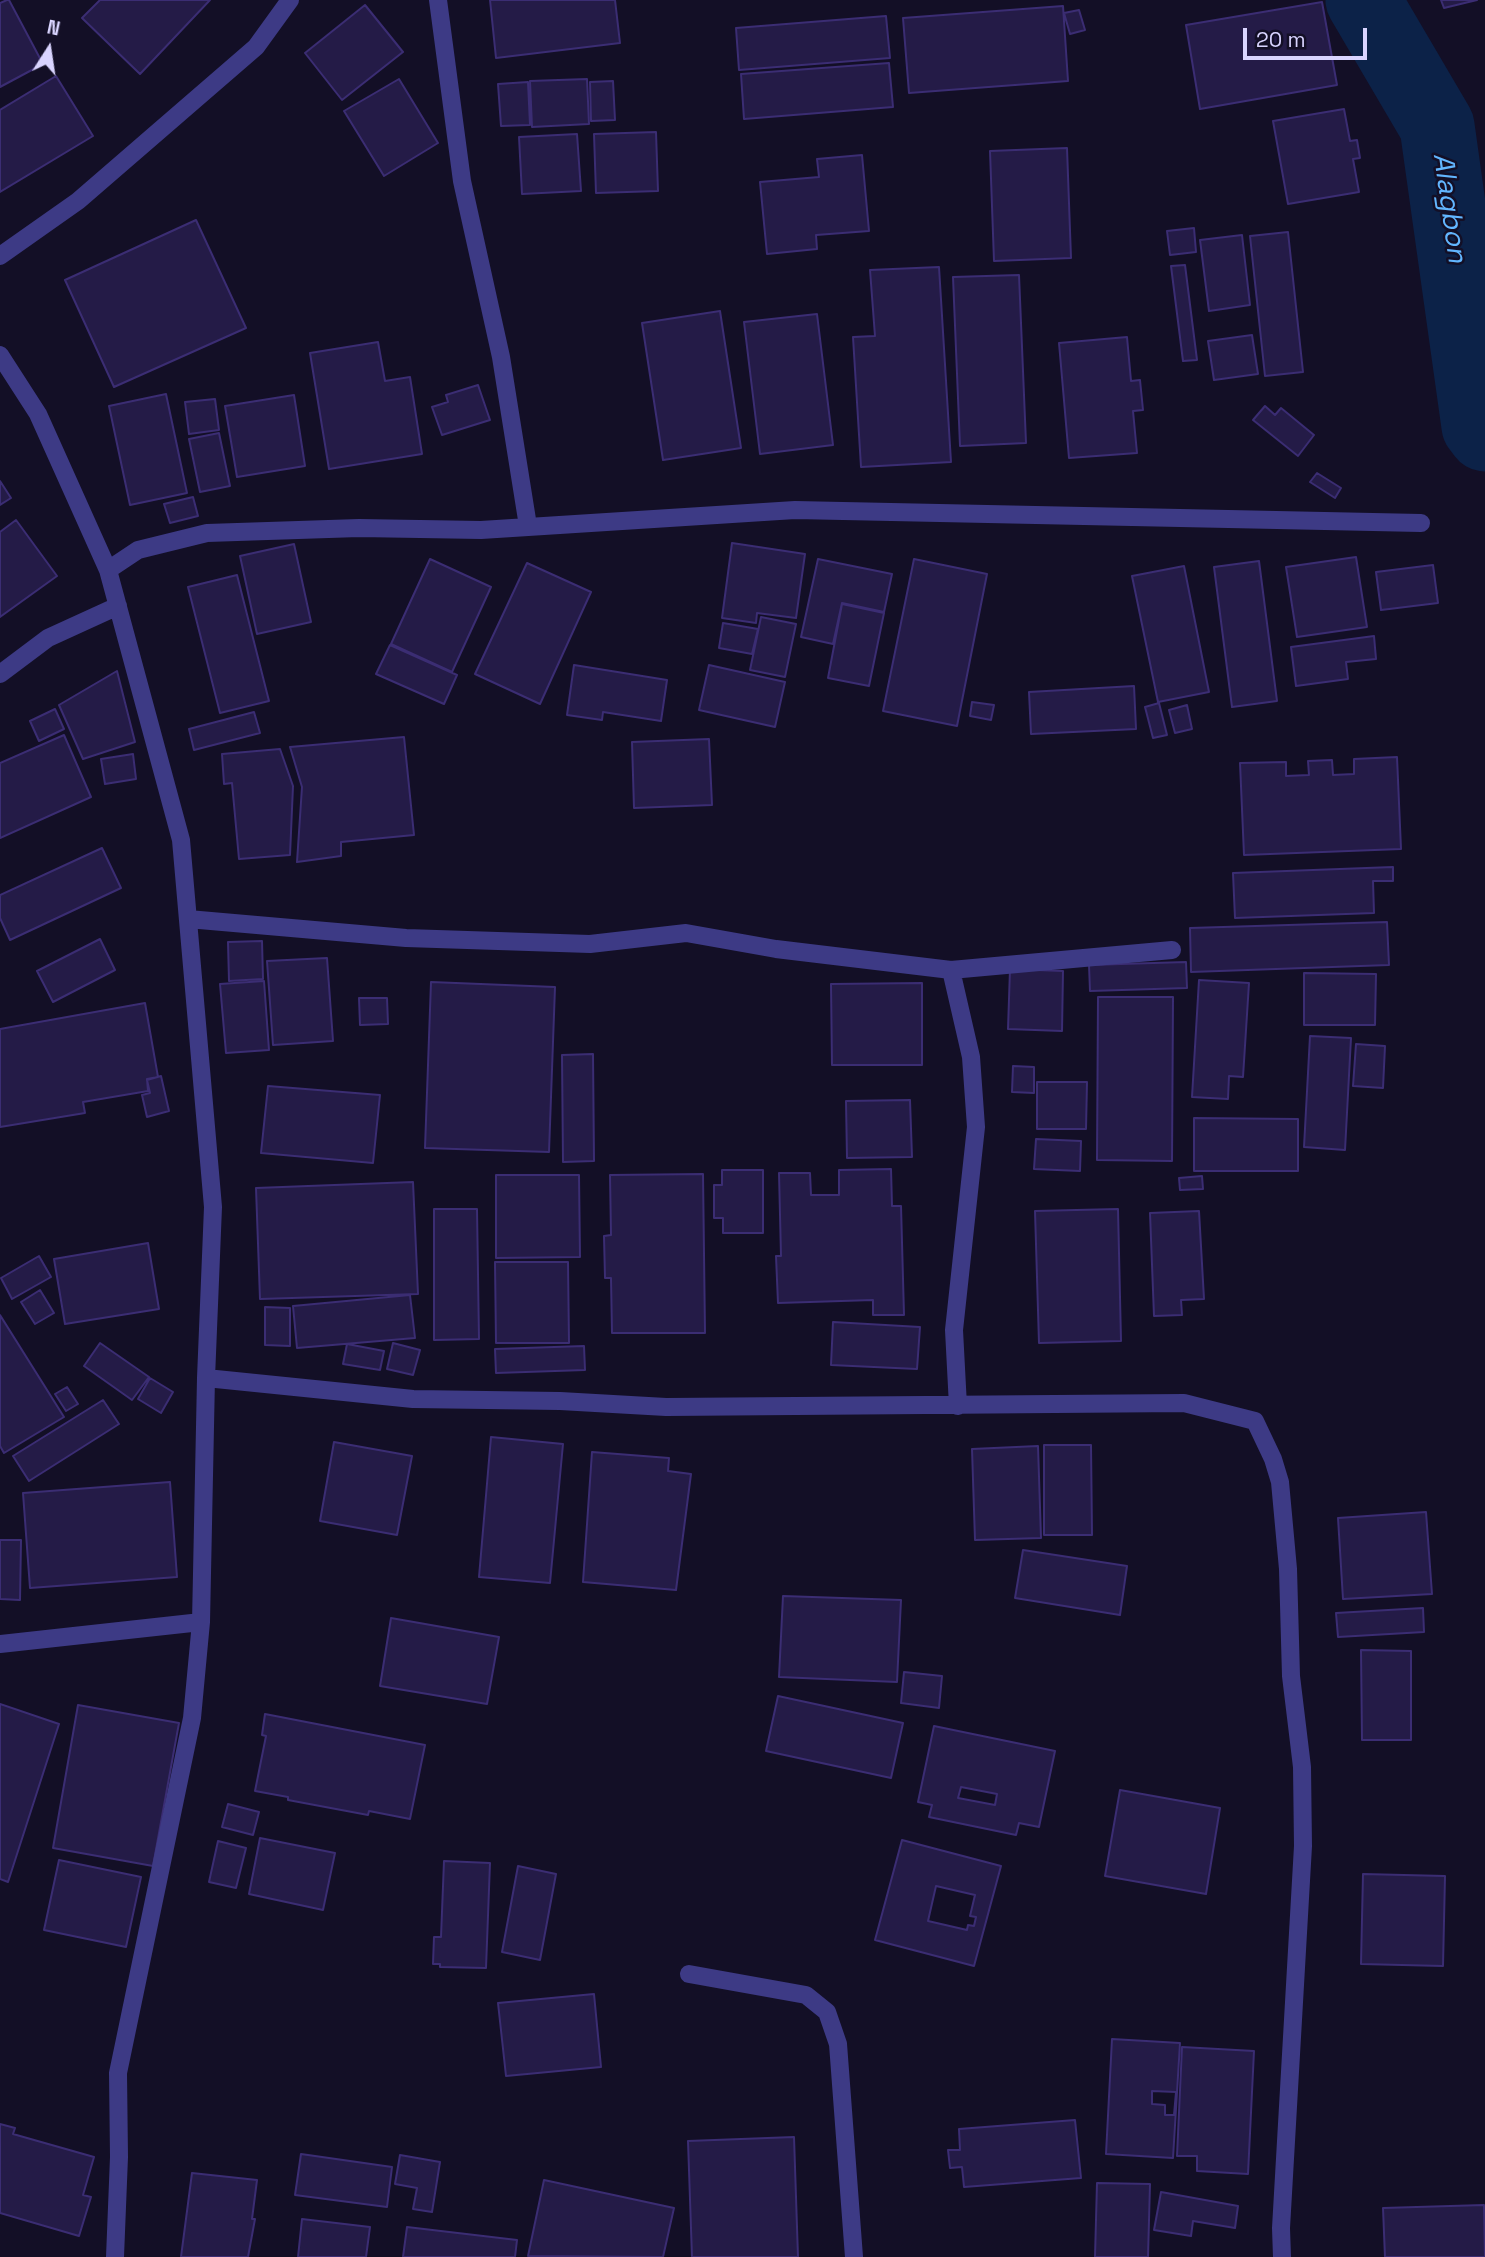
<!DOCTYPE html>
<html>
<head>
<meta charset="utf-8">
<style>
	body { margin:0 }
	#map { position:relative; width:1485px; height:2257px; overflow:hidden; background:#130f26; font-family:"Space Grotesk",sans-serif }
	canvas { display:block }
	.north { position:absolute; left:14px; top:14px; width:70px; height:70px; -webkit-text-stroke:5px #130f26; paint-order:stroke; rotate:12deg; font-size:19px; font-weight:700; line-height:28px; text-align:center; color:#d9d4ff }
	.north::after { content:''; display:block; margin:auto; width:24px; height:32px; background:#d9d4ff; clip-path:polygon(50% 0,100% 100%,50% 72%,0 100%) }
	.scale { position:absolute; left:1243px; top:28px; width:124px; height:32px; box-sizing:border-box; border:4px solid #d9d4ff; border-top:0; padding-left:9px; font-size:21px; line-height:24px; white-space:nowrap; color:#d9d4ff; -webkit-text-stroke:5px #130f26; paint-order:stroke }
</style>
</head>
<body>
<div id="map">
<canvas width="1485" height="2257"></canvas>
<div class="north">N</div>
<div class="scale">20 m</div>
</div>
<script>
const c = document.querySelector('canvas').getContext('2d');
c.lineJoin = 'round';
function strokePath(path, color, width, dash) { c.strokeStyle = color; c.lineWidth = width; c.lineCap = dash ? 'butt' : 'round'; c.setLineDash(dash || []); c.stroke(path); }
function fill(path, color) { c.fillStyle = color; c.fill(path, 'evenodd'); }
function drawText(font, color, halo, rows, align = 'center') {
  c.font = font + ' "Space Grotesk",sans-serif'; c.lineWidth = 5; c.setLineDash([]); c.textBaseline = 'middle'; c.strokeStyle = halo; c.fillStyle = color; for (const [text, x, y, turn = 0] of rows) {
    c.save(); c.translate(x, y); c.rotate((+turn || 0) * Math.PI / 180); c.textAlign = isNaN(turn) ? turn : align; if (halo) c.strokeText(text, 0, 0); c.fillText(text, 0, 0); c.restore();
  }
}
strokePath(new Path2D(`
	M1363 0 1437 126 1479 426 1485 434`), '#0c2248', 75);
const building = new Path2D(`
	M7 0H9L43 64 0 87V3Z
	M100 0H210L140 74 82 18Z
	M490 0H615L620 43 496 58Z
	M1441 0H1477L1444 8Z
	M1322 2 1337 85 1200 109 1186 25Z
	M365 5 403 52 342 100 305 53Z
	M1063 6 1068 81 909 93 903 18Z
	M1079 10 1085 30 1070 34 1064 13Z
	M886 16 890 58 739 70 736 28Z
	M889 63 893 107 744 119 741 74Z
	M56 76 93 136 0 192V110Z
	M399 79 438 143 384 176 344 111Z
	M587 79 589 124 532 127 530 81Z
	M613 81 615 120 591 121 590 82Z
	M528 82 530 125 501 126 498 84Z
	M1344 109 1350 141 1357 140 1360 158 1353 159 1359 192 1288 204 1273 121Z
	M656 132 658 191 596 193 594 134Z
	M577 134 581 191 522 194 519 137Z
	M1067 148 1071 258 994 261 990 151Z
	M862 155 869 231 816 235 817 249 767 254 760 182 819 177 817 159Z
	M196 220 246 328 114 387 65 280Z
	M1194 228 1196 252 1170 255 1167 231Z
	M1288 232 1303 372 1265 376 1250 236Z
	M1242 235 1250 305 1209 311 1200 240Z
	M1185 265 1197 360 1183 361 1171 266Z
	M939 267 951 462 861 467 853 337 875 336 870 270Z
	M1019 275 1026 443 960 446 953 277Z
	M720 311 741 448 663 460 642 323Z
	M817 314 833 445 760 454 744 322Z
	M1252 335 1258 374 1214 380 1208 341Z
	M1127 337 1131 381 1140 380 1143 410 1133 411 1137 453 1069 458 1059 343Z
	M378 342 385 381 410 377 422 454 329 469 310 353Z
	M478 385 490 420 442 435 432 407 448 402 446 395Z
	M166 394 187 493 130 505 109 406Z
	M294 395 305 466 237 477 225 406Z
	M215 399 219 430 189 434 185 402Z
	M1265 406 1275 415 1281 408 1314 435 1298 456 1253 420Z
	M219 433 230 486 200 492 189 439Z
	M1317 473 1341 488 1335 498 1310 482Z
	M0 481 11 498 0 505Z
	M193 497 198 516 170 523 164 504Z
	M16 520 57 576 0 617V532Z
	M732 543 805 554 796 618 757 613 756 623 722 618Z
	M294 544 311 622 257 634 240 556Z
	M1356 557 1367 627 1297 637 1286 567Z
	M430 559 491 587 452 672 391 644Z
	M818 559 892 574 884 612 842 603 833 644 801 637Z
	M914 559 987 574 957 726 883 711Z
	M1259 561 1277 701 1232 707 1214 567Z
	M527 563 591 592 540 704 475 674Z
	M1433 565 1438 603 1381 610 1376 572Z
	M1184 566 1209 692 1158 702 1132 576Z
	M237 575 269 701 220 713 188 587Z
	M842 604 884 613 869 686 828 678Z
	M761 617 796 624 785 677 750 670Z
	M723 623 758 629 752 654 719 648Z
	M1374 636 1376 659 1346 662 1348 679 1296 686 1291 647Z
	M390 645 457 675 444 704 376 674Z
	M574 665 667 680 661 721 603 712 602 720 567 715Z
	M709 665 785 682 775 727 699 710Z
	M117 671 135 742 83 759 59 705Z
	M1134 686 1136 729 1031 734 1029 692Z
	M972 702 994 705 991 720 970 716Z
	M1159 703 1167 735 1153 738 1145 707Z
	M1187 705 1192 729 1175 733 1169 710Z
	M55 709 64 729 39 741 30 721Z
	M254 712 260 733 194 750 189 729Z
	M64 735 91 797 0 838V763Z
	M404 737 414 835 341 842V856L297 862 302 787 290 747Z
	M709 739 712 805 634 808 632 742Z
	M280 749 293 786 290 855 239 859 232 783 224 784 222 754Z
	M133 754 136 779 105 784 101 759Z
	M1397 757 1401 849 1244 855 1240 763 1286 762V776L1309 775 1308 761 1332 760 1333 775 1354 774V759Z
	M102 848 121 888 10 940 0 918V895Z
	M1393 867V881H1373L1374 913 1235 918 1233 873Z
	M1387 922 1389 965 1191 972 1190 928Z
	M100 939 115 970 53 1002 37 971Z
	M262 941 263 979 229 981 228 942Z
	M327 958 333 1041 273 1045 267 961Z
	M1186 962 1187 988 1090 991 1089 965Z
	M1010 969 1063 971 1062 1031 1008 1029Z
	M1304 973 1376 974 1375 1025H1304Z
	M1199 980 1249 983 1243 1077 1229 1076 1228 1099 1192 1097Z
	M264 981 269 1050 226 1053 220 984Z
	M431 982 555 987 549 1152 425 1148Z
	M922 983V1065H832L831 984Z
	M1098 997H1173L1172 1161 1097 1160Z
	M359 998H387L388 1024 360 1025Z
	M145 1003 158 1077 147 1079 148 1091 83 1102 85 1113 0 1127V1029Z
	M1310 1036 1351 1038 1345 1150 1304 1147Z
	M1356 1044 1385 1046 1383 1088 1353 1086Z
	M593 1054 594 1161 563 1162 562 1055Z
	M1013 1066 1034 1067V1093L1012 1092Z
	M161 1076 169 1111 147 1117 142 1095 150 1093 147 1080Z
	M1037 1082H1087L1086 1129H1037Z
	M268 1086 380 1095 373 1163 261 1153Z
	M910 1100 912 1157 847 1158 846 1101Z
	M1194 1118 1298 1119V1171H1194Z
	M1036 1139 1081 1141 1080 1171 1034 1169Z
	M891 1169 892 1206H901L904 1315H873V1300L778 1303 776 1256H781L779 1173H810L811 1195H839V1170Z
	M722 1170H763V1233H723V1218H714V1185H722Z
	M703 1174 705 1333H612L611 1278H605L604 1236 611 1235 610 1175Z
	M496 1175H579L580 1257 496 1258Z
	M1202 1176 1203 1189 1180 1190 1179 1178Z
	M413 1182 418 1294 260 1299 256 1188Z
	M434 1209H477L479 1339 434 1340Z
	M1118 1209 1121 1341 1039 1343 1035 1211Z
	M1199 1211 1204 1299 1181 1300 1182 1315 1154 1316 1150 1213Z
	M148 1243 159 1309 65 1324 54 1259Z
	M39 1256 51 1277 12 1299 1 1278Z
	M495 1262H568L569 1343H496Z
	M40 1290 54 1313 35 1324 21 1302Z
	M410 1295 415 1338 297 1348 293 1306Z
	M265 1307 290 1308V1346L265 1345Z
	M0 1315 64 1417 4 1453 0 1446Z
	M833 1322 920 1327 917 1369 831 1365Z
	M100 1343 149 1377 132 1400 84 1366Z
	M393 1343 420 1350 413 1375 387 1369Z
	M347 1344 384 1351 380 1370 343 1364Z
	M584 1346 585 1370 496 1373 495 1349Z
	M150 1378 173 1392 161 1413 138 1399Z
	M67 1387 78 1404 66 1411 55 1394Z
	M103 1400 119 1424 29 1481 13 1456Z
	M491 1437 563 1444 550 1583 479 1577Z
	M334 1442 412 1456 397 1535 320 1521Z
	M1044 1445H1091L1092 1535H1044Z
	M1038 1446 1041 1538 975 1540 972 1449Z
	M592 1452 669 1458 668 1471 691 1474 676 1590 583 1582Z
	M170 1482 177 1577 30 1588 23 1493Z
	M1426 1512 1432 1594 1343 1599 1338 1518Z
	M0 1540H21L20 1600 0 1599Z
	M1023 1550 1127 1566 1120 1615 1015 1598Z
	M783 1596 901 1600 897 1682 779 1677Z
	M1423 1608 1424 1632 1338 1637 1336 1613Z
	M391 1618 499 1637 487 1704 380 1686Z
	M1361 1650 1411 1651V1740H1362Z
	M904 1672 942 1676 939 1708 901 1703Z
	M778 1696 903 1723 891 1778 766 1751Z
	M0 1704 59 1724 8 1882 0 1879Z
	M78 1705 179 1723 153 1866 53 1848Z
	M265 1714 425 1745 410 1819 369 1811 368 1815 288 1800V1797L255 1791 266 1736 262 1735Z
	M934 1726 1055 1751 1039 1827 1019 1823 1016 1835 929 1817 932 1805 918 1802ZM961 1787 997 1794 995 1805 958 1798Z
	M1120 1790 1220 1808 1206 1894 1105 1876Z
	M228 1804 259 1812 253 1835 222 1827Z
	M260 1838 335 1853 323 1910 249 1894Z
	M902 1840 1001 1866 974 1966 875 1940ZM936 1886 975 1895 970 1916 976 1917 974 1926 968 1925 967 1930 928 1921Z
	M218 1841 246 1848 236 1888 209 1882Z
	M59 1860 141 1877 126 1947 44 1930Z
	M444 1861 490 1863 486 1968 440 1967V1964H433L434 1937H441Z
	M518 1866 556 1874 540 1960 502 1952Z
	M1363 1874 1445 1876 1443 1966 1361 1964Z
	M594 1994 601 2067 506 2076 498 2003Z
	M1112 2039 1180 2043 1173 2158 1106 2154ZM1152 2091 1176 2092 1174 2115H1165V2105L1152 2104Z
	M1182 2047 1254 2051 1248 2174 1197 2171V2156H1177Z
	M1075 2120 1081 2178 964 2187 962 2167 950 2168 948 2150H960L959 2129Z
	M0 2124 15 2128 13 2134 94 2157 83 2195 91 2197 79 2236 0 2213Z
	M794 2137 798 2257H692L688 2141Z
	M301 2154 392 2167 387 2207 295 2195Z
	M400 2155 440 2162 432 2212 413 2209 417 2188 395 2184Z
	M192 2173 257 2180 252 2219H255L248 2257H181Z
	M544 2180 674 2208 663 2257 528 2256Z
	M1097 2183 1150 2184 1148 2257H1095Z
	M1161 2192 1238 2206 1235 2228 1193 2221 1191 2236 1154 2230Z
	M1484 2205 1485 2257H1385L1383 2208Z
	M302 2219 370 2227 366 2257H298Z
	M407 2227 517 2240 515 2257H403Z`);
fill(building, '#241b47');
strokePath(building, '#3b2d73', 2);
strokePath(new Path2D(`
	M438 0 462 181 501 357 528 526
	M0 256 78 201 256 47 290 0
	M0 355 38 414 108 570
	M0 674 48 638 118 606
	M188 919 406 938 590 944 686 933 776 949 951 970 1172 950
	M951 970 971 1057 976 1127 954 1330 958 1406
	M206 1378 413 1399 560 1401 666 1407 1184 1403 1255 1421 1273 1459 1280 1482 1288 1569 1291 1676 1302 1767 1303 1846 1281 2228 1282 2257
	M0 1644 201 1622
	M689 1974 806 1995 827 2012 838 2044 854 2257
	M115 2257 119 2157 118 2073 192 1718 201 1622 206 1378 213 1207 181 840 108 570 138 550 207 533 359 528 481 530 795 510 1421 523`), '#3d3a85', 18);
drawText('italic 28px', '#62b6ff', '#130f26', [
	["Alagbon",1449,208,82]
]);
</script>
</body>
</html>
